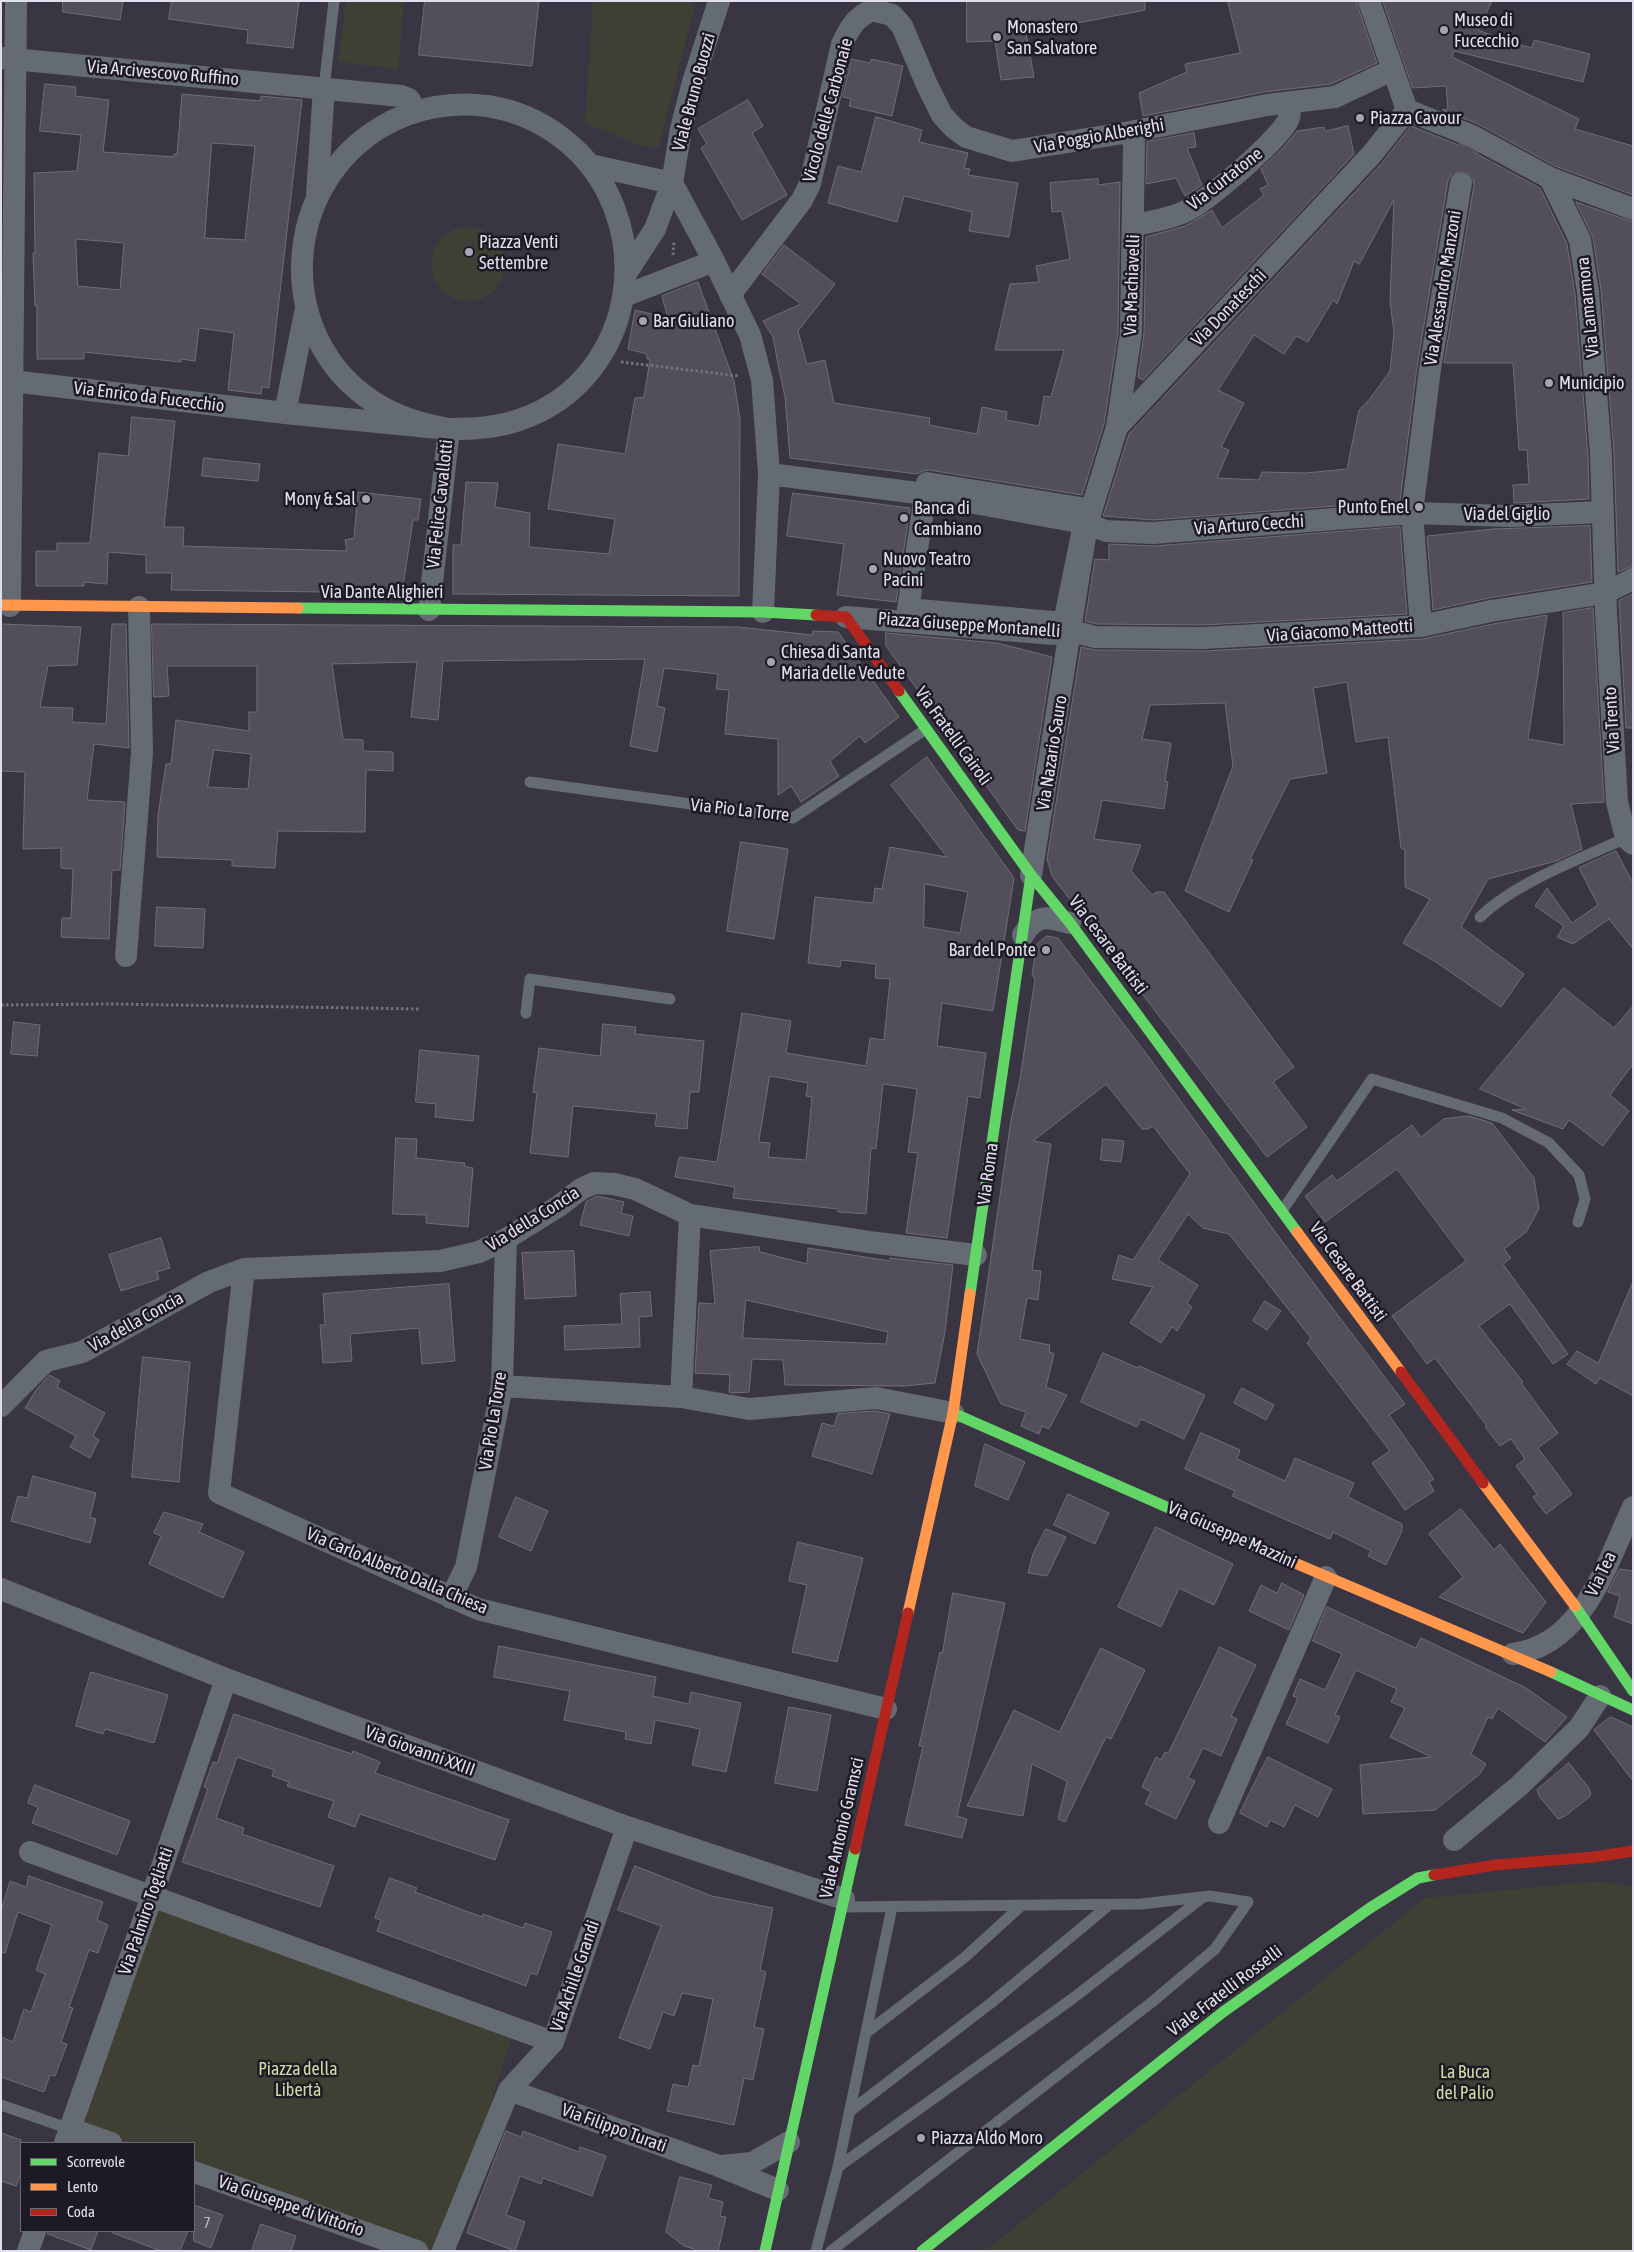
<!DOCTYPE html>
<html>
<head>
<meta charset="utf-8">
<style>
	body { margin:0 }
	#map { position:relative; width:1634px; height:2252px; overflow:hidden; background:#393542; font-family:"Asap Condensed",sans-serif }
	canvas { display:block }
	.frame { position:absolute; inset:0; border:2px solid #e3deee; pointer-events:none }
	.legend { position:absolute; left:20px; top:2142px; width:175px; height:90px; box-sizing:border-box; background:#1d1925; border:1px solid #6c6875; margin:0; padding:6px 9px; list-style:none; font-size:15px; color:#e3deee }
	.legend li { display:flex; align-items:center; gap:10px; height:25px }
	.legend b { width:25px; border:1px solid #6c6875 }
</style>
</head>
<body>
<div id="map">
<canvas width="1634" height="2252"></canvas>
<div class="frame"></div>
<ul class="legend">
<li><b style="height:6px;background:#63d668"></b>Scorrevole</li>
<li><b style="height:6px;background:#ff974d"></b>Lento</li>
<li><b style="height:6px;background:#b3261e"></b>Coda</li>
</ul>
</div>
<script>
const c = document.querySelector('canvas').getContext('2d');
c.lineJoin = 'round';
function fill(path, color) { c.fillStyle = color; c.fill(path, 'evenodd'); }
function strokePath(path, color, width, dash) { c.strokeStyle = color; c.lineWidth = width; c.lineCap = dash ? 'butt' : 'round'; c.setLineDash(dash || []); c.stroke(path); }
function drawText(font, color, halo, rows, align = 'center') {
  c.font = font + ' "Asap Condensed",sans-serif'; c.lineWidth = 5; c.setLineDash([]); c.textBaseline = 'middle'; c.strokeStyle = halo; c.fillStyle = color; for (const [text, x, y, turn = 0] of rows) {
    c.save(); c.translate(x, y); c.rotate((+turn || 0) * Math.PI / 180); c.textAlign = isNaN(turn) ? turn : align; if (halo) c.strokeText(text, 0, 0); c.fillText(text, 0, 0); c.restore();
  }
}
fill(new Path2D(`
	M346 1H404L398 69 338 62Z
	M593 1H696L659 147H645L585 123Z
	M431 264a37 37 0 1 1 74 0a37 37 0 1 1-74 0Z
	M1598 1881 1633 1887V2251H985L1425 1898Z
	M152 1896 515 2028 443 2251H417L194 2173V2143H110L70 2129Z`), '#3f4033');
const building = new Path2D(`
	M63 1H123L120 20 63 12Z
	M172 1H299L293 48 247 43 248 30 169 19Z
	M425 1H539L532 66 419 55Z
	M967 1H1145V10L1026 33 1034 77 1001 80 995 41 967 42Z
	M1228 1H1356L1377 63 1331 84 1264 92 1143 116 1139 93 1187 72 1185 64 1240 53Z
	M1383 1H1492L1478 30 1510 42 1532 48 1534 40 1590 54 1583 82 1454 51 1452 57 1579 119 1575 129 1633 146V195L1555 166 1478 124 1442 110 1448 109 1446 86 1413 88Z
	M852 59 870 63 871 59 903 66 892 116 849 106 851 99 843 97Z
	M45 84 76 87 75 96 109 100 103 152 174 157V154H177L182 94 260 101 261 96 302 100 269 388 262 387 261 394 228 390 234 333 199 328 195 361 181 359V362L84 352V359H37V306H35L33 253H35L34 173 77 171 81 135 40 131ZM212 143 255 146 245 240 205 238ZM76 239 124 243 120 290 78 286Z
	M748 100 763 126 752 133 787 195 742 220 701 148 707 144 698 129Z
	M876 117 922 130 919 142 968 153 964 168 970 169 968 175 1018 183 1009 237 969 231 972 212 904 196 897 222 828 203 838 166 861 172Z
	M1348 126 1354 154 1143 380 1138 377 1144 333 1146 237 1185 226 1212 210 1222 228 1264 195 1260 189 1268 185 1261 169 1283 148 1297 131 1324 127 1325 131Z
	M1411 126 1466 148 1540 188 1567 244 1575 294 1588 456 1589 499 1514 503 1513 485 1529 484 1527 450H1519L1513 363H1444L1474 185 1473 179 1470 173 1463 170 1451 174 1448 181 1417 367 1400 501 1153 520 1103 516 1129 434 1382 163ZM1394 200 1390 301 1394 333 1390 371 1369 400 1359 410 1347 469 1305 473 1262 472 1259 480 1217 478 1229 450 1221 447 1244 403 1218 390 1254 335 1284 354 1296 336 1308 342 1333 300 1337 304 1354 261 1359 264Z
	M1194 133 1196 147 1187 148 1202 185 1185 196 1176 178 1146 184 1147 142Z
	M1098 179V185L1120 182 1118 332 1104 424 1082 495 929 470 923 471 917 474 790 458 785 397 779 369 773 337 763 321 801 304 762 274 784 245 835 284 798 331 807 364 825 360 834 403 930 418 929 425 977 434 982 407 1007 412 1006 420 1039 426 1044 396 1051 397 1064 350H995L1010 284 1039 282 1036 266 1070 259 1062 211 1052 212 1050 183Z
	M1576 202 1633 222V566L1618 572 1614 454 1601 290 1593 238Z
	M698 282 734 381 740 419 739 596 453 594V545H461L466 482 498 483 495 507 530 513 529 547 609 554 615 519 548 509 558 444 625 454 635 398 644 397 650 360 647 359V354L628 349 635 310 668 318 662 296Z
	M132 417 175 421 164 527H184L183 546 347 551 345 540 354 538 358 492 421 499 418 520H413L402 593 171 590 172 573H146V555L108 552 107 584 84 582V586H36V551H57V543H90L99 453 128 456Z
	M204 458 260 464 258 481 202 476Z
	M793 493 910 508 896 602 837 595 844 544 787 536Z
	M1590 526 1592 582 1489 598 1433 610 1427 536 1494 529Z
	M1400 527 1407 614 1203 625 1097 624 1085 621 1095 559 1109 560V544L1154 546Z
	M1633 594V728H1626L1619 601Z
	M1593 608 1604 802 1571 804 1582 849 1556 861 1488 879 1461 927 1524 974 1501 1007 1436 962 1403 943 1430 899 1405 887V850L1401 848 1388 737 1356 742 1347 682 1313 688 1327 773 1290 779 1250 859 1253 860 1229 912 1185 891 1233 766 1225 703 1150 705 1142 739 1171 743 1165 781 1168 782 1164 809 1102 800 1094 839 1141 845 1131 871 1152 895 1157 892H1164L1294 1067 1273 1082 1307 1127 1267 1157 1052 876 1047 859 1081 647 1095 650 1204 651 1422 639 1493 624 1547 615 1528 739 1564 745 1563 613Z
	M1 624 81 627 77 665 48 666 40 707 73 708 72 722 106 724 112 624H126L129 748 94 744 87 800 125 802 120 870H112L109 939 61 937 62 918H71L73 869 61 868V848L23 849 25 772 1 771Z
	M152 624 738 627 812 635 813 631 838 632 899 717 865 743 860 736 830 761 839 776 801 802 791 786 778 795V739L725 734 729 690 716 689 718 674 664 668 657 706 665 708 657 752 630 746 645 659 443 661 438 720 411 717 417 662 332 664 343 739 363 740V751L393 752V771L366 770 365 832 278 831 275 868 232 866V860L157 857 158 815 166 764H171L176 720 249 731V712H257V666H167L169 696 154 697ZM214 750 251 754 248 789 208 787Z
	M886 633 997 643 1052 657 1025 831 1018 830 886 646Z
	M927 757 1014 878 993 1011 942 1003 937 1046 986 1053 980 1098 968 1096 947 1238 906 1233 918 1153 908 1152 917 1089 883 1084 876 1149 871 1148 866 1214 838 1212V1209L733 1198 735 1187 675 1177 679 1157 717 1162 742 1013 791 1021 786 1053 866 1066 870 1038 884 1040 890 979 875 978 876 964 841 960 840 967 808 963 815 897 873 903 875 888 882 889 890 847 947 857 891 785ZM925 884 968 892 960 933 924 927ZM770 1076 808 1083 806 1096 812 1097 806 1160 768 1157 770 1143 759 1142Z
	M741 842 788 849 774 939 727 931Z
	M1616 851 1633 883V949L1609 919 1573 944 1557 937 1564 926 1535 906 1547 888 1572 923 1598 905 1579 868Z
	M157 907 205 909 203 948 155 946Z
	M1047 936 1058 938 1151 1060 1278 1236 1405 1404 1389 1415 1434 1479 1429 1482 1434 1491 1405 1510 1372 1463 1390 1451 1307 1343 1311 1338 1229 1234 1203 1228 1188 1214 1158 1260 1198 1285 1187 1303 1192 1307 1177 1331 1172 1327 1161 1343 1130 1323 1153 1287 1112 1279 1119 1255 1133 1260 1190 1174 1153 1126 1148 1129H1142L1106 1084 1033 1141 1051 1144 1032 1270 1041 1271 1038 1300 1027 1298 1020 1339 1050 1345 1049 1352 1054 1354 1046 1387 1067 1395 1049 1429 1042 1426 1039 1434 1021 1426 1026 1412 1001 1404 977 1354 1011 1120 1020 1079 1035 979 1032 975 1037 944Z
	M1564 988 1614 1028 1633 1006V1064L1610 1095 1629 1111 1603 1146 1569 1120 1563 1129 1512 1110 1526 1109 1480 1089Z
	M14 1022 40 1025 37 1056 11 1054Z
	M603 1024 636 1027 635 1034 704 1041 699 1092H690L687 1129 655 1126 657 1114 573 1106 568 1157 530 1153 537 1093 533 1092 539 1048 600 1056Z
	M420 1050 479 1056 473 1121 435 1117 436 1104 416 1102Z
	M1469 1116 1492 1123 1534 1178 1539 1209 1526 1232 1504 1249 1511 1258 1503 1264 1568 1354 1553 1364 1510 1304 1479 1326 1523 1382 1521 1383 1558 1433 1538 1448 1572 1494 1546 1514 1533 1497 1537 1494 1516 1466 1525 1459 1511 1439 1500 1446 1485 1427 1487 1426 1435 1358 1427 1364 1392 1316 1466 1261 1397 1169 1325 1222 1305 1196 1332 1175 1337 1181 1412 1125 1421 1137 1444 1119Z
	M396 1138 417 1139 416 1158 465 1163 464 1166 473 1168 468 1227 426 1223V1215L393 1214Z
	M1103 1139 1124 1141 1121 1162 1101 1160Z
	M597 1196 624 1202 621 1213 633 1216 629 1236 580 1225 586 1202Z
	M161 1238 170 1268 157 1272 159 1279 121 1291 109 1255Z
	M759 1247 760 1252 807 1264 808 1248 890 1261V1258L898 1259 953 1265 945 1332 935 1383 904 1386 785 1385 783 1360 752 1359 749 1392 732 1393 729 1392 730 1375 695 1373 699 1303 715 1304 710 1251ZM746 1300 888 1332 886 1344 743 1338Z
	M574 1251 576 1296 525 1299 522 1253Z
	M1633 1282V1396L1600 1378 1596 1384 1567 1364 1577 1351 1598 1363Z
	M449 1284 455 1361 422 1364 419 1328 350 1334 352 1361 323 1363 320 1325H325L323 1294Z
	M650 1292 652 1316 639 1317 640 1347 565 1350 564 1326 622 1324 620 1294Z
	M1265 1301 1281 1311 1267 1330 1253 1321Z
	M1103 1353 1138 1368 1139 1366 1205 1395 1184 1439 1141 1419 1137 1427 1081 1402Z
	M143 1357 190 1362 179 1482 132 1477Z
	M50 1375 60 1381 57 1387 105 1413 93 1436 99 1440 90 1458 70 1447 76 1436 25 1408 36 1390Z
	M1242 1388 1274 1405 1266 1420 1234 1403Z
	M875 1411 890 1414 872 1474 812 1456 822 1423 834 1426 838 1414Z
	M1201 1433 1240 1450 1237 1459 1285 1481 1295 1458 1354 1483 1348 1497 1402 1524V1531L1386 1565 1368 1556 1371 1551 1333 1532 1330 1539 1232 1496 1235 1491 1185 1469Z
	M985 1444 1025 1462 1008 1500 975 1486Z
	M33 1476 96 1493 90 1517 96 1519 90 1543 11 1521 18 1496 27 1498Z
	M1068 1494 1109 1513 1095 1544 1054 1525Z
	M516 1497 548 1511 531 1551 499 1537Z
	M1461 1509 1494 1550 1500 1544 1546 1602 1523 1633 1439 1597 1463 1577 1429 1534Z
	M164 1512 203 1524 199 1532 244 1552 223 1598 149 1564 161 1536 154 1533Z
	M1156 1527 1233 1564 1214 1605 1179 1588 1161 1627 1118 1607Z
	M1046 1529 1066 1537 1047 1576 1028 1573 1033 1554Z
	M798 1542 863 1558 837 1662 792 1652 807 1585 789 1581Z
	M1620 1569 1633 1571V1624L1614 1617 1620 1596 1608 1592Z
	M1282 1583 1304 1595 1289 1630 1249 1611 1261 1585 1277 1593Z
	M953 1593 1005 1603 957 1816 967 1819 962 1838 905 1825 923 1746H919L940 1652 942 1653Z
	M1327 1607 1416 1648 1421 1638 1526 1688 1567 1717 1545 1742 1498 1708 1492 1719 1488 1717 1471 1754 1486 1764 1480 1774 1435 1810 1363 1814 1360 1765 1431 1757 1390 1737 1405 1708 1391 1702 1397 1689 1356 1670 1335 1715 1340 1717 1328 1743 1286 1724 1298 1698 1293 1696 1300 1679 1325 1690 1342 1654 1313 1641Z
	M499 1646 656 1677 653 1696 689 1704 691 1692 741 1703 726 1772 692 1765 700 1729 655 1720 651 1744 625 1739 626 1732 564 1720 570 1691 494 1677Z
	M1220 1647 1256 1665 1231 1716 1237 1719 1221 1756 1203 1748 1188 1778 1195 1781 1176 1819 1145 1804 1151 1792 1142 1787 1156 1757 1161 1760 1165 1752 1168 1753Z
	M1101 1648 1145 1670 1111 1739 1106 1737 1065 1822 1058 1819 1067 1781 1032 1764 1023 1816 967 1806 1014 1710 1059 1732Z
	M91 1672 168 1695 154 1743 105 1729 103 1734 76 1726Z
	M789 1707 831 1715 817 1791 775 1783Z
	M234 1714 352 1754 353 1751 380 1762 375 1773 509 1820 495 1860 360 1814 355 1827 328 1817 334 1801 287 1786 289 1782 272 1776 274 1770 237 1757 216 1818 244 1828 242 1834 334 1866 320 1907 182 1862 208 1789 204 1787 213 1762 217 1763Z
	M1611 1717 1633 1727V1781L1594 1730Z
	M1268 1757 1332 1789 1318 1817 1295 1805 1284 1827 1270 1820 1267 1827 1240 1813Z
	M1569 1763 1589 1788 1591 1794 1588 1798 1565 1816 1558 1819 1539 1796 1537 1790Z
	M35 1785 130 1821 117 1855 32 1823 38 1807 28 1803Z
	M635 1866 712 1896 773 1908 760 1970 766 1972 754 2027 764 2029 753 2080 744 2078 734 2125 667 2111 673 2084 688 2087 693 2065 699 2066 713 1999 682 1993 674 2016 663 2012 650 2049 619 2038 661 1926 618 1910Z
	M29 1876 103 1902 97 1920 108 1925 98 1953 89 1950 69 2007 73 2008 61 2042 67 2044 55 2076 50 2075 44 2092 1 2077V2037L13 2042 24 2009 31 2012 45 1974 36 1970 52 1925 18 1912 5 1953 1 1952V1911L10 1881 26 1887Z
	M390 1878 417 1888 415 1892 482 1917 483 1914 523 1928 525 1923 552 1932 537 1975 530 1973 526 1986 377 1931 381 1920 375 1918Z
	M506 2131 521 2137 523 2131 579 2152 580 2147 606 2156 592 2196 543 2178 541 2184 520 2176 506 2215 525 2222 515 2251 467 2233Z
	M1 2133 21 2140V2173L16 2186 1 2181Z
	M680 2177 712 2185 708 2198 723 2202 720 2216 726 2217 718 2251H700L684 2246 666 2232Z
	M194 2205 223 2215 211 2248 194 2241Z
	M261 2224 296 2236 291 2251H252Z
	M48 2231H98L91 2250 48 2234Z
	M113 2231H188L180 2251H161L113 2233Z`);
fill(building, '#524e5a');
strokePath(building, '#706d78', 1);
strokePath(new Path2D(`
	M1461 183 1470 144`), '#524e5c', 22, [22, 11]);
strokePath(new Path2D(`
	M673 255 674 241
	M621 362 739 376
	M1 1005 111 1004 420 1009`), '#70757d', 3, [2.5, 2.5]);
strokePath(new Path2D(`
	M324 88 334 1
	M530 782 793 818 926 729
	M1480 917C1516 882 1580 859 1626 838
	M526 1013 530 979 670 999
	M1282 1211 1372 1079 1502 1118 1549 1143 1579 1175 1585 1199 1578 1222
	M866 2033 964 1958 1021 1906
	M1 2105 70 2129
	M849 2112 991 2003 1109 1905
	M838 2167 1072 1999 1202 1898
	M816 2251 838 2167 892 1907
	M831 2251 1152 2002 1215 1949 1248 1902 1210 1896 1141 1904 842 1907`), '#646b73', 11);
strokePath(new Path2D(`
	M1369 1 1407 110
	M872 10 892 15 902 26 927 85 942 115 954 128 966 137 1012 151 1130 132 1267 105 1335 97 1392 70
	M2 58 401 96 409 99 416 112
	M1407 110 1472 136 1550 178 1633 209
	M590 165 672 183
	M1550 178 1580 240 1588 292 1601 455 1606 612 1617 802 1626 838 1633 844
	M672 183 714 261 750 335 762 380 769 474 763 612
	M317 194 324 88
	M1134 226C1151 221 1171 219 1186 211 1206 202 1283 137 1289 118 1291 114 1289 107 1289 103
	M627 272 655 229 672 183 681 129 693 82 719 1
	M730 295 802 200 810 184 842 44C850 27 855 18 872 10
	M624 296 714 261
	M12 381 285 413 449 429C473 429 496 428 519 420 642 378 661 214 562 138 540 121 514 110 487 106 451 101 414 108 383 126 281 185 273 335 372 401 396 417 421 424 449 429
	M285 413 306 308
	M1117 427 1131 333 1134 142
	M769 474 925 494 1084 523 1106 531 1153 533 1412 513 1510 516 1602 512
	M927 483 1087 509 1064 623 908 609Z
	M10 606 16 1
	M429 610 449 429
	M846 617 1054 634 1072 631 1095 637 1203 638 1421 626 1491 611 1605 593 1633 579
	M1421 626 1412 513 1430 369 1461 183
	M1031 875 1087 524 1117 427 1372 154 1407 110
	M1023 935C1037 913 1047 917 1070 923
	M126 956 142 753 139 607
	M244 1269 219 1493 478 1609 886 1709
	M502 1386 681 1397 749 1409 876 1398 953 1413
	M681 1397 690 1215
	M1 1406 46 1361 82 1352 209 1282 244 1269 440 1261 479 1252 506 1239 559 1206 581 1189 594 1183 614 1184 635 1189 690 1215 869 1242 976 1255
	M1 1589 226 1679 627 1827 844 1899
	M451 1598 466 1567 502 1386 506 1239
	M1513 1654C1584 1645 1607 1562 1633 1507
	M1219 1823 1326 1577
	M1454 1840 1519 1786 1579 1728 1600 1696
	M30 1852 553 2042
	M509 2090 719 2166 778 2190
	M70 2129 111 2143
	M65 2143 152 1896 226 1679
	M722 2166 752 2163 789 2142
	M194 2172 417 2251
	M28 2251 35 2231
	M443 2251 509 2090 553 2042 627 1827`), '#646b73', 22);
strokePath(new Path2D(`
	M298 608 763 612 816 615
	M899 691 1031 875 1070 923 1297 1232
	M970 1294 1031 875
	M953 1413 1262 1549
	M1575 1606 1633 1691
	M1551 1672 1633 1710
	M765 2251 855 1849
	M922 2251 1223 2012 1370 1908 1418 1878 1434 1875`), '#63d668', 11);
strokePath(new Path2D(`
	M1 605 298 608
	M1297 1232 1401 1372
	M1483 1483 1575 1606
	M1262 1549 1551 1672
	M908 1613 953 1413 970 1294`), '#ff974d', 11);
strokePath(new Path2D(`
	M816 615 846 617 899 691
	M1401 1372 1483 1483
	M855 1849 908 1613
	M1434 1875 1495 1865 1593 1857 1633 1851`), '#b3261e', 11);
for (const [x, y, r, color] of [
	[1444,30,5,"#a8a3b2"],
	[997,37,5,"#a8a3b2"],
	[1360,118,5,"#a8a3b2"],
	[469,252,5,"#a8a3b2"],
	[643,321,5,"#a8a3b2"],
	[1549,383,5,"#a8a3b2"],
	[366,499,5,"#a8a3b2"],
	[1419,507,5,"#a8a3b2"],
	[904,518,5,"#a8a3b2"],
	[873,569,5,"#a8a3b2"],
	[771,662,5,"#a8a3b2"],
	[1046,950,5,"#a8a3b2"],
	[921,2138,5,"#a8a3b2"]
]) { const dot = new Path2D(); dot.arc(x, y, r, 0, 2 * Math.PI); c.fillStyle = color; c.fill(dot); strokePath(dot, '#1d1925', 2); }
drawText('15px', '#bfbac9', null, [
	["7",207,2223]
]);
drawText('18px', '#e3deee', '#1d1925', [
	["Museo di",1454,20],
	["Fucecchio",1454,41],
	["Monastero",1007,27],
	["San Salvatore",1007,48],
	["Piazza Cavour",1370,118],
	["Piazza Venti",479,242],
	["Settembre",479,263],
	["Bar Giuliano",653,321],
	["Municipio",1559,383],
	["Mony & Sal",356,499,"right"],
	["Punto Enel",1409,507,"right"],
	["Banca di",914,508],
	["Cambiano",914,529],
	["Nuovo Teatro",883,559],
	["Pacini",883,580],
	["Chiesa di Santa",781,652],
	["Maria delle Vedute",781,673],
	["Bar del Ponte",1036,950,"right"],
	["Piazza Aldo Moro",931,2138]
], 'left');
drawText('18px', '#e3deee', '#1d1925', [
	["Via Arcivescovo Ruffino",163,73,5],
	["Viale Bruno Buozzi",694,92,-75],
	["Vicolo delle Carbonaie",828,110,-75],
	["Via Poggio Alberighi",1099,136,-10],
	["Via Curtatone",1225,179,-38],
	["Via Machiavelli",1132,285,-88],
	["Via Alessandro Manzoni",1443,288,-81],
	["Via Lamarmora",1588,307,-96],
	["Via Donateschi",1229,308,-46],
	["Via Enrico da Fucecchio",149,397,7],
	["Via Felice Cavallotti",440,504,-84],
	["Via del Giglio",1507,514],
	["Via Arturo Cecchi",1249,525,-4],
	["Via Dante Alighieri",382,592],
	["Piazza Giuseppe Montanelli",969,625,4],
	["Via Giacomo Matteotti",1340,631,-4],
	["Via Trento",1612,720,-93],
	["Via Fratelli Cairoli",953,736,54],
	["Via Nazario Sauro",1052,753,-81],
	["Via Pio La Torre",740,810,6],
	["Via Cesare Battisti",1108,945,53],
	["Via Roma",988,1174,-82],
	["Via della Concia",533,1219,-32],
	["Via Cesare Battisti",1348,1272,54],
	["Via della Concia",136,1322,-29],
	["Via Pio La Torre",493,1421,-81],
	["Via Giuseppe Mazzini",1232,1535,24],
	["Via Carlo Alberto Dalla Chiesa",397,1571,23],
	["Via Tea",1601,1574,-64],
	["Via Giovanni XXIII",420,1751,20],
	["Viale Antonio Gramsci",842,1828,-77],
	["Via Palmiro Togliatti",146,1911,-71],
	["Via Achille Grandi",575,1976,-71],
	["Viale Fratelli Rosselli",1225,1991,-37],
	["Via Filippo Turati",614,2128,20],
	["Via Giuseppe di Vittorio",291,2206,19]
]);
drawText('18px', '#d3daa4', '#1d1925', [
	["Piazza della",298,2069],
	["Libertà",298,2090],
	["La Buca",1465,2072],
	["del Palio",1465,2093]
]);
</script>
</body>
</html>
